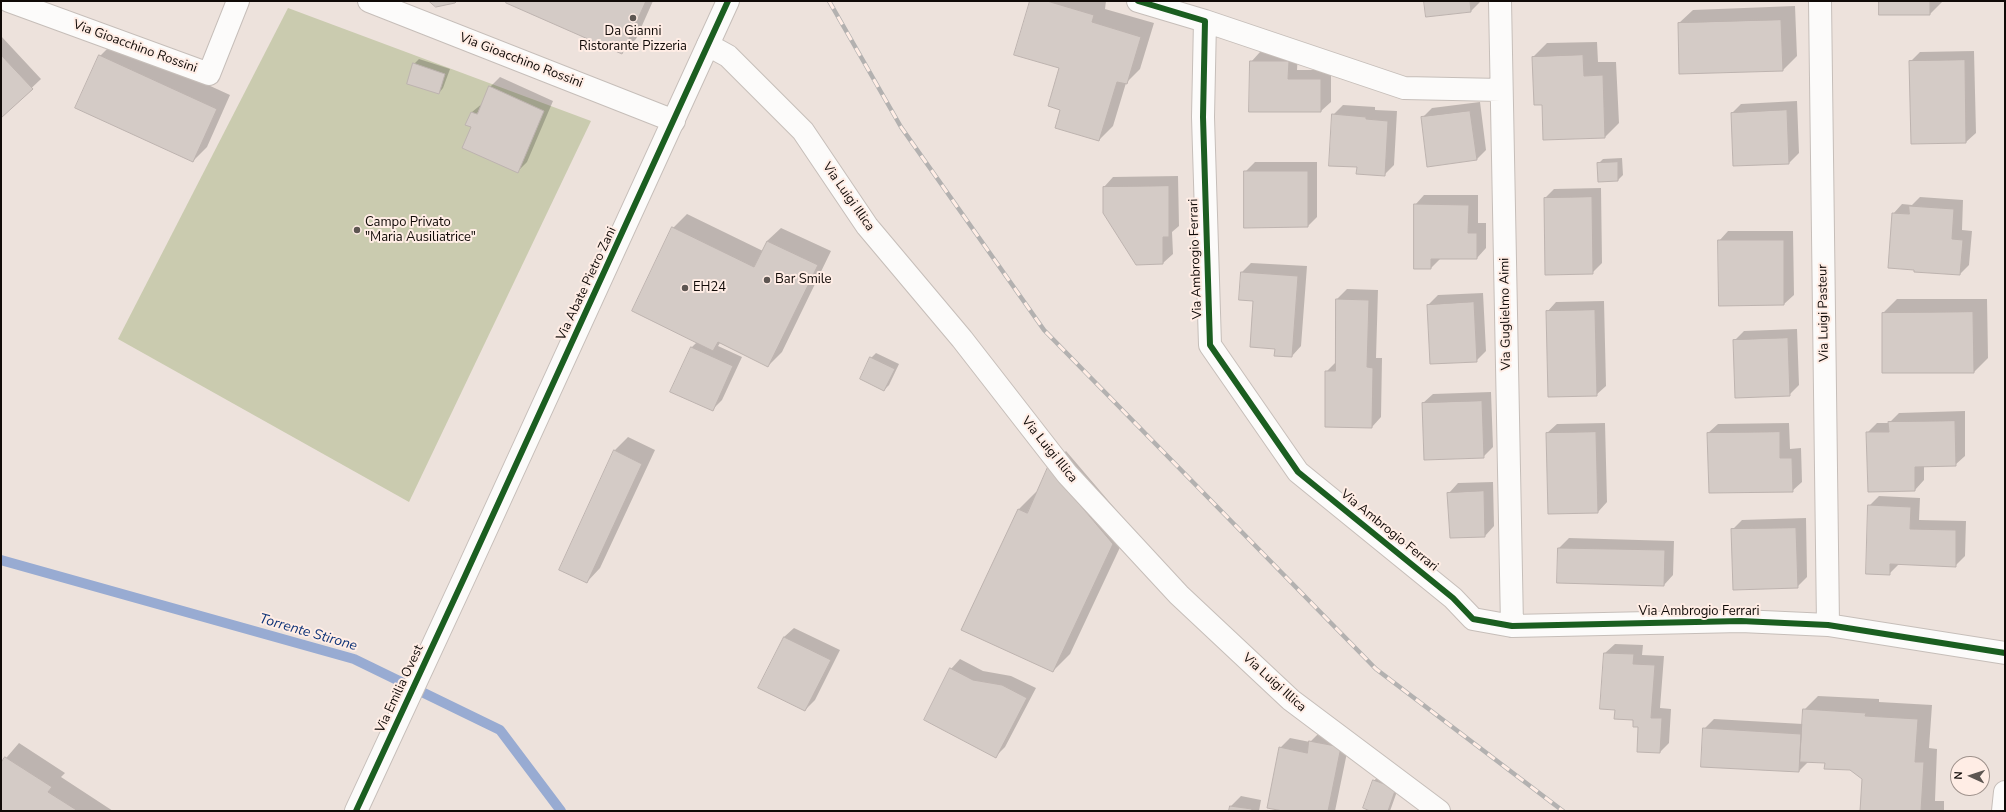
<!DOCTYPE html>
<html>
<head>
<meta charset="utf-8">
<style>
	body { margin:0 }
	#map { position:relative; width:2006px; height:812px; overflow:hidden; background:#ede2dc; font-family:"Nunito Sans",sans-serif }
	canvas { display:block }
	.frame { position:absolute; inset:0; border:2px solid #100a07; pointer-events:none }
	.north { position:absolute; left:1950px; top:756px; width:40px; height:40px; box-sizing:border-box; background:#ffede5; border:1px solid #9f928c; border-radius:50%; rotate:273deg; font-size:11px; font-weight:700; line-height:16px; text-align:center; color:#100a07 }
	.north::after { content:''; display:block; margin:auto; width:14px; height:18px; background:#5d5652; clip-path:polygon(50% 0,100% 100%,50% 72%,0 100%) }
</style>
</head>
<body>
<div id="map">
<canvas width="2006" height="812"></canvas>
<div class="frame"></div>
<div class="north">N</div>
</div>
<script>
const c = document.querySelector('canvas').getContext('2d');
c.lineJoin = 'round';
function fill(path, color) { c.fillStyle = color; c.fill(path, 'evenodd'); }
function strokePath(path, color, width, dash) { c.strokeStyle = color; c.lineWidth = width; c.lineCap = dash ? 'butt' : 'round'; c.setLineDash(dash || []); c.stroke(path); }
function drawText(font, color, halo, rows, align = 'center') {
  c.font = font + ' "Nunito Sans",sans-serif'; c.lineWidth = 4; c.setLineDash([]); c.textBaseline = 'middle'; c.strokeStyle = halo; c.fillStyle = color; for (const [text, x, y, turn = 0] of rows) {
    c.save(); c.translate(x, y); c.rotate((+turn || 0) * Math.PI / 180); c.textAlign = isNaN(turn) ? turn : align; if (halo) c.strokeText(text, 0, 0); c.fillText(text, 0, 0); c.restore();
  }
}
fill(new Path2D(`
	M288 8 591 121 409 502 118 339Z`), '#cacbaf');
fill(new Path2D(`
	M508 1H653L636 39 622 52Z
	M1031 1H1106L1105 9 1154 23 1140 69 1126 83 1113 126 1099 140 1061 109 1060 68Z
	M1425 1H1480V2L1471 11Z
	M1881 1H1943L1930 14Z
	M1795 6 1797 56 1783 70 1679 23 1693 10Z
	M1 36 41 79 1 117Z
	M114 42 230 95 207 147 193 161 100 56Z
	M1597 42 1598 62H1616L1619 123 1605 137 1543 104 1533 57 1547 43Z
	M1974 51 1976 133 1966 142 1912 143 1910 62 1920 52Z
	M1260 52H1298L1297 70H1331V102L1321 111 1251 62Z
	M419 59 450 69 443 88 439 93 414 64Z
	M500 77 553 101 527 162 517 172 472 127V112L483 103 490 87Z
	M1797 101 1799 153 1789 163 1734 165 1732 113 1741 104Z
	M1480 102 1486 150 1476 160 1422 118 1432 108Z
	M1343 105 1375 107V110L1397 111 1394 165 1384 175 1358 167 1333 115Z
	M1622 158 1623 175 1618 180 1598 164 1603 159Z
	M1255 162H1317V217L1308 226 1245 172Z
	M1178 176 1179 226 1172 232 1173 254 1163 263 1136 264 1104 187 1113 177Z
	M1601 188 1602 263 1592 273 1545 198 1554 189Z
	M1424 195H1478V223H1486V248L1477 258H1441L1431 268 1415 205Z
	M1920 197 1963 200 1962 230 1972 231 1969 265 1960 274 1893 214 1902 204 1912 205Z
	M687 214 763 251 767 241 781 228 831 251 782 352 768 366 720 343 718 346 742 357 722 400 712 410 691 348 697 342 673 228Z
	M1728 231H1793L1794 295 1784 304 1719 241Z
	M1251 263 1307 266 1301 346 1292 356 1254 300 1242 272Z
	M1347 289 1378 290 1376 358H1382L1381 417 1372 427 1326 372 1336 362 1337 299Z
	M1483 293 1486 351 1476 361 1428 305 1438 295Z
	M1897 299H1987L1988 358 1974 372 1883 313Z
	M1604 301 1606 386 1596 395 1547 312 1556 302Z
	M1797 329 1799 385 1789 395 1734 341 1744 331Z
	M876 353 899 364 889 385 884 390 871 358Z
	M1491 392 1493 447 1483 457 1423 403 1433 394Z
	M1965 411V456L1955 465 1924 466V480L1915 490 1867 433 1877 423H1889L1899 413Z
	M1605 423 1607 502 1598 512 1547 433 1557 424Z
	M1789 423 1790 449 1801 448 1802 482 1792 491 1708 433 1718 424Z
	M628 437 655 450 600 568 587 582 614 451Z
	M1066 451 1130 526 1070 654 1053 671 1018 510 1036 492 1037 493 1049 468Z
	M1493 482 1494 526 1485 536 1449 493 1458 483Z
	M1879 496 1920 498 1919 520 1966 521 1965 556 1955 566 1899 564 1889 574 1869 506Z
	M1806 518 1807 577 1797 587 1732 530 1742 520Z
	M1569 538 1674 541 1673 575 1664 585 1559 548Z
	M794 628 840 650 815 700 805 710 760 687 784 637Z
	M1615 644 1643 645 1642 655 1664 656 1660 708 1671 709 1669 743 1660 752 1634 719 1616 709 1605 653Z
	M960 659 983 671 1011 676 1036 688 1005 747 996 756 951 669Z
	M1818 696 1879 699V702L1932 705 1929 748 1937 749 1935 801H1944V811H1861L1863 779 1851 769 1826 762 1809 761 1799 771 1704 729 1714 719 1803 724 1804 710Z
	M1320 732 1350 738 1335 811H1289L1280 748 1290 738 1310 742Z
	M19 743 65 773 61 777 113 811H1V764Z
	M1378 776 1400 783 1390 811H1373L1374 781Z
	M1241 796 1261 800 1259 811H1230L1231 806Z`), '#0003');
strokePath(new Path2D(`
	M1 560 354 659 500 730 561 811`), '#98abd2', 10);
const building = new Path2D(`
	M429 1H457L455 3 436 7Z
	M507 1H646L622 54 506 3Z
	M1030 1H1047L1094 15 1092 22 1141 37 1127 84 1117 82 1099 141 1055 128 1060 110 1048 106 1059 68 1014 55Z
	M1424 1H1470L1471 12 1426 17Z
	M1879 1H1930V15H1879Z
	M1781 20 1783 71 1679 74 1678 23Z
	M1 55 33 89 1 118Z
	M99 55 217 109 193 162 75 108Z
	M1583 55 1584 76 1603 75 1605 138 1543 140 1542 105H1534L1532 57Z
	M1965 60 1966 143 1911 144 1909 61Z
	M1250 61H1289L1288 79H1321V112H1249Z
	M413 63 445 74 439 94 407 84Z
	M489 86 544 111 518 173 462 148 471 127 465 125 471 112 477 114Z
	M1787 110 1789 164 1733 166 1731 113Z
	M1470 111 1477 160 1427 167 1421 117Z
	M1332 114 1366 117V119L1388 121 1385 176 1356 174 1357 167 1329 166Z
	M1618 162V181L1598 182 1597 163Z
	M1244 171H1308V227L1244 228Z
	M1169 186V237H1163V264L1136 265 1103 213V187Z
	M1592 197 1593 274 1545 275 1544 198Z
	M1414 204 1469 205 1468 233H1477V259H1431V269H1414Z
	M1909 206 1954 209 1952 239 1963 240 1960 275 1914 272V270L1888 268 1892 213 1909 214Z
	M672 227 754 267 767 241 818 265 768 367 718 342 713 351 632 311Z
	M1718 240H1784V305L1719 306Z
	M1241 272 1298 276 1292 357 1274 356 1275 349 1250 347 1253 301 1239 300Z
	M1336 299 1369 300 1367 367 1373 368 1372 428 1325 427V371H1335Z
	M1474 302 1477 362 1430 364 1427 305Z
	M1595 310 1597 396 1548 397 1546 311Z
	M1973 312 1974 373H1882V313Z
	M1788 338 1790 396 1735 398 1733 340Z
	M691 347 733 366 713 411 670 392Z
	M870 357 895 369 884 391 860 379Z
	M1482 401 1484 458 1424 460 1422 403Z
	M1955 421 1956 466 1915 467V491L1868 492 1866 432H1889L1888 422Z
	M1596 432 1598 513 1548 514 1546 433Z
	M1780 432V458H1792L1793 492 1709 493 1707 433Z
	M614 450 642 464 587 583 559 570Z
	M1048 467 1113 544 1053 672 961 630 1018 509 1027 513Z
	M1484 491 1485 537 1450 538 1447 493Z
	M1868 505 1911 507 1910 529 1956 530V567L1890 564V575L1866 574Z
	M1796 528 1798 588 1733 590 1731 529Z
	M1558 548 1665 550 1664 586 1557 583Z
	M784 637 831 660 805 711 758 688Z
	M1604 653 1634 654 1633 664 1655 665 1651 718H1662L1660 753 1637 752 1638 727H1633V720L1614 719 1615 710 1600 709Z
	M950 668 973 680 1002 685 1027 698 996 758 924 720Z
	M1803 709 1866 713 1865 716 1918 719 1915 762H1924L1921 811H1860L1862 779 1850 770 1824 769 1825 763 1800 762Z
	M1703 728 1801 734 1799 772 1701 767Z
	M1309 741 1341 747 1328 811H1283L1267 808 1279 747 1307 753Z
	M5 757 52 787 48 792 78 811H1V763Z
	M1373 780 1396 788 1388 811H1370L1363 808Z
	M1230 806 1252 809 1251 811H1229Z`);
fill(building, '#d4cbc6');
strokePath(building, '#bdb3af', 1);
const minor = new Path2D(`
	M9 1 209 74 238 1
	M369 1 674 121
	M1138 1 1205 21 1203 117 1210 345 1298 472 1453 598 1473 619 1512 626 1741 621 1828 625 2005 653
	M1500 1 1512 626
	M1820 1 1828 625
	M1205 21 1404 88 1501 90
	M708 45 728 56 803 131 867 226 962 339 1067 474 1179 595 1291 700 1439 811
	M2003 811 2005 792`);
const major = new Path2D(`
	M356 811 465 576 728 1`);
strokePath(minor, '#c6beb9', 24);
strokePath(major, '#c6beb9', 24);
strokePath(minor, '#fcfbfa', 22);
strokePath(major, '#fcfbfa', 22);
const rail = new Path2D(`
	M829 1 901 127 1044 330 1376 669 1563 811`);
strokePath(rail, '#b3b1b0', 4.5);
strokePath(rail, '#ffede5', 3, [9]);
strokePath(new Path2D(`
	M1138 1 1205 21 1203 117 1210 345 1298 472 1453 598 1473 619 1512 626 1741 621 1828 625 2005 653
	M356 811 465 576 728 1`), '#1b5e20', 6);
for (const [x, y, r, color] of [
	[633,18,4,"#5d5652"],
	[357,230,4,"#5d5652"],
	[767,280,4,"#5d5652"],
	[685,288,4,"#5d5652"]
]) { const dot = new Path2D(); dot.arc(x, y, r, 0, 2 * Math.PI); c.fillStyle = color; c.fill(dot); strokePath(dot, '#ffede5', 1.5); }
drawText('13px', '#100a07', '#ffede5', [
	["Da Gianni",633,32,"center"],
	["Ristorante Pizzeria",633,47,"center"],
	["Campo Privato",365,223],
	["\"Maria Ausiliatrice\"",365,238],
	["Bar Smile",775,280],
	["EH24",693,288]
], 'left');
drawText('13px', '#100a07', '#ffede5', [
	["Via Gioacchino Rossini",135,47,20],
	["Via Gioacchino Rossini",521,61,21],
	["Via Luigi Illica",848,197,55],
	["Via Ambrogio Ferrari",1196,259,-92],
	["Via Abate Pietro Zani",587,284,-65],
	["Via Luigi Pasteur",1824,313,-91],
	["Via Guglielmo Aimi",1506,314,-91],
	["Via Luigi Illica",1049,450,51],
	["Via Ambrogio Ferrari",1389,531,39],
	["Via Ambrogio Ferrari",1699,612],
	["Via Luigi Illica",1274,683,42],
	["Via Emilia Ovest",400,689,-65]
]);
drawText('italic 14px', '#0f3478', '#ffede5', [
	["Torrente Stirone",308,633,16]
]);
</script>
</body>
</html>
